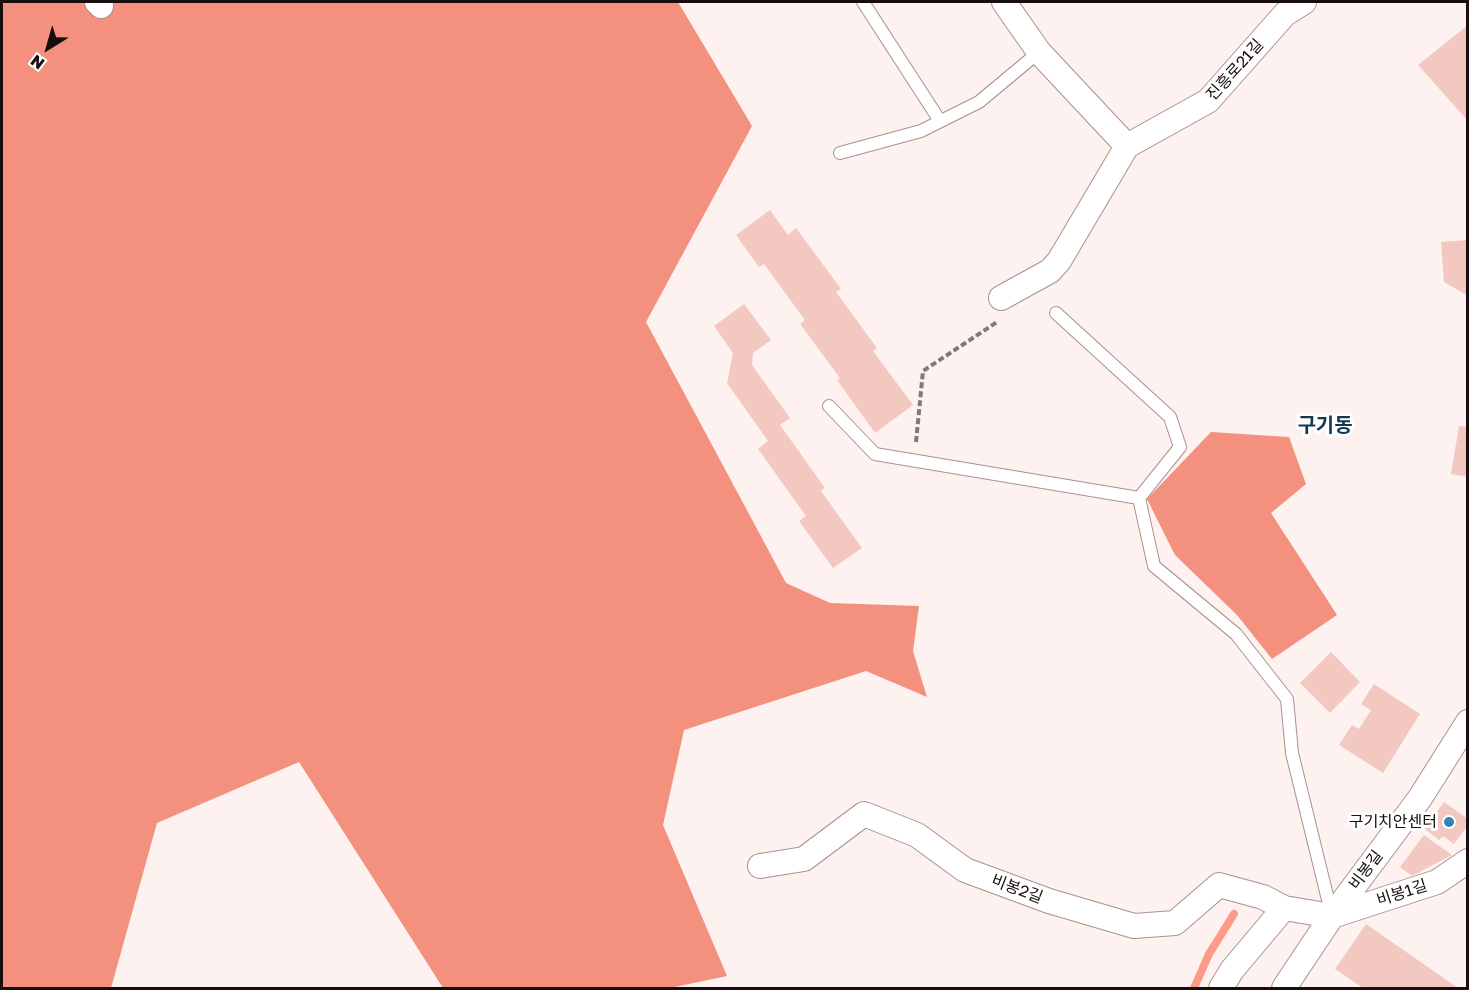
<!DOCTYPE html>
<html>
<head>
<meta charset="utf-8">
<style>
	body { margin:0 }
	#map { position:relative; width:1469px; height:990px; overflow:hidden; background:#fdf2f0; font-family:"Golos Text",sans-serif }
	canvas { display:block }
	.frame { position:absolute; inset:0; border:3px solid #170e0d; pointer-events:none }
	.north { position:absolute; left:18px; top:18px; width:60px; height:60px; -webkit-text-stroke:4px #fff; paint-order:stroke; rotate:217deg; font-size:16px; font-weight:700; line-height:24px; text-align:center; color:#170e0d }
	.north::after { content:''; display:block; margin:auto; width:21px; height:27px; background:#170e0d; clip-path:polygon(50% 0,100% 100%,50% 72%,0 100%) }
</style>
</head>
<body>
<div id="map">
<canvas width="1469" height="990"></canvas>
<div class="frame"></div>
<div class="north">N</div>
</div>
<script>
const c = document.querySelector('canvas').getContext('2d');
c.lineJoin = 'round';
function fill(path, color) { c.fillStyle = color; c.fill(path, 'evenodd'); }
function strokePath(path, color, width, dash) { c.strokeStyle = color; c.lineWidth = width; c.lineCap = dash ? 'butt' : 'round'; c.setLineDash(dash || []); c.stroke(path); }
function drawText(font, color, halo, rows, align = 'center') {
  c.font = font + ' "Golos Text","Noto Sans KR",sans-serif'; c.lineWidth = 6; c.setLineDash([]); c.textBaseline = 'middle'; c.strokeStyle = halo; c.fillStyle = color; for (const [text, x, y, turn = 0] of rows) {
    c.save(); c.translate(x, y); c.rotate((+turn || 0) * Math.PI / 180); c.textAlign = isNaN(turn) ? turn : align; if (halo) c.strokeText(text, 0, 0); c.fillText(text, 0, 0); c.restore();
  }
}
fill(new Path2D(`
	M2 2H678L752 126 646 322 786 583 830 603 919 606 913 651 927 697 866 671 684 730 663 825 727 976 670 988H443L299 762 157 823 111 988H2Z
	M1211 432 1289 437 1306 484 1271 513 1337 615 1272 659 1237 615 1175 555 1147 499Z`), '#f3907e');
strokePath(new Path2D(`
	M1194 988 1209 954 1234 914`), '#fe9a88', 8);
fill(new Path2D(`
	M1468 25V121L1418 65Z
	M770 210 788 235 796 228 841 289 836 292 877 348 873 351 913 405 875 433 837 380 840 378 800 324 805 320 764 264 759 267 736 235Z
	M1468 240V296L1444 282 1441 242Z
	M744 304 771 340 753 353 752 365 790 418 780 425 825 488 821 491 862 548 833 568 799 521 806 516 758 449 768 441 727 383 733 353 714 326Z
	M1459 426 1468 427V477L1451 474Z
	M1331 652 1360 682 1330 713 1300 683Z
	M1374 684 1420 714 1383 773 1339 745 1352 725 1359 729 1371 710 1361 704Z
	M1444 802 1468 819V825L1454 844 1443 836 1439 840 1425 829Z
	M1424 835 1452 855 1412 876 1400 867Z
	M1366 924 1458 988H1363L1335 969Z`), '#f2c8c0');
const service = new Path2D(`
	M863 2 940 121
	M840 153 921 131 979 102 1039 52
	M1056 313 1170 417 1180 447 1139 498
	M829 406 875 454 1139 498
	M1139 498 1154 566 1236 634 1287 699 1292 753 1332 916`);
const minor = new Path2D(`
	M97 2 101 6
	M1004 2 1039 52 1127 146 1208 101 1285 14 1304 2
	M1001 298 1050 271 1059 261 1127 146
	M760 866 804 859 864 814 917 835 965 870 1049 901 1134 926 1175 923 1219 885 1263 897 1284 908 1332 916 1437 882 1468 861
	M1221 988 1232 970 1284 908
	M1284 988 1332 916 1420 798 1468 722`);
strokePath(service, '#aa918c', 14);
strokePath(minor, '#aa918c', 26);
strokePath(new Path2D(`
	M916 442 923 371 997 322`), '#827876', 4, [6, 3]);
strokePath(service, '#fff', 12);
strokePath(minor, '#fff', 24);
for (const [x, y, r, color] of [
	[1449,822,6,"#3582b5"]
]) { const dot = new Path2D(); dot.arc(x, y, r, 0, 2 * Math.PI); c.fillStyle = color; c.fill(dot); strokePath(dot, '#fff', 2); }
drawText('16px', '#170e0d', '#fff', [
	["진흥로21길",1235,70,-48],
	["비봉길",1366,870,-53],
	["비봉2길",1017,889,21],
	["비봉1길",1402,893,-18]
]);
drawText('16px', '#170e0d', '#fff', [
	["구기치안센터",1437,822]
], 'right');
drawText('bold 20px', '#133850', '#fff', [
	["구기동",1325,426]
]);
</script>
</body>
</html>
